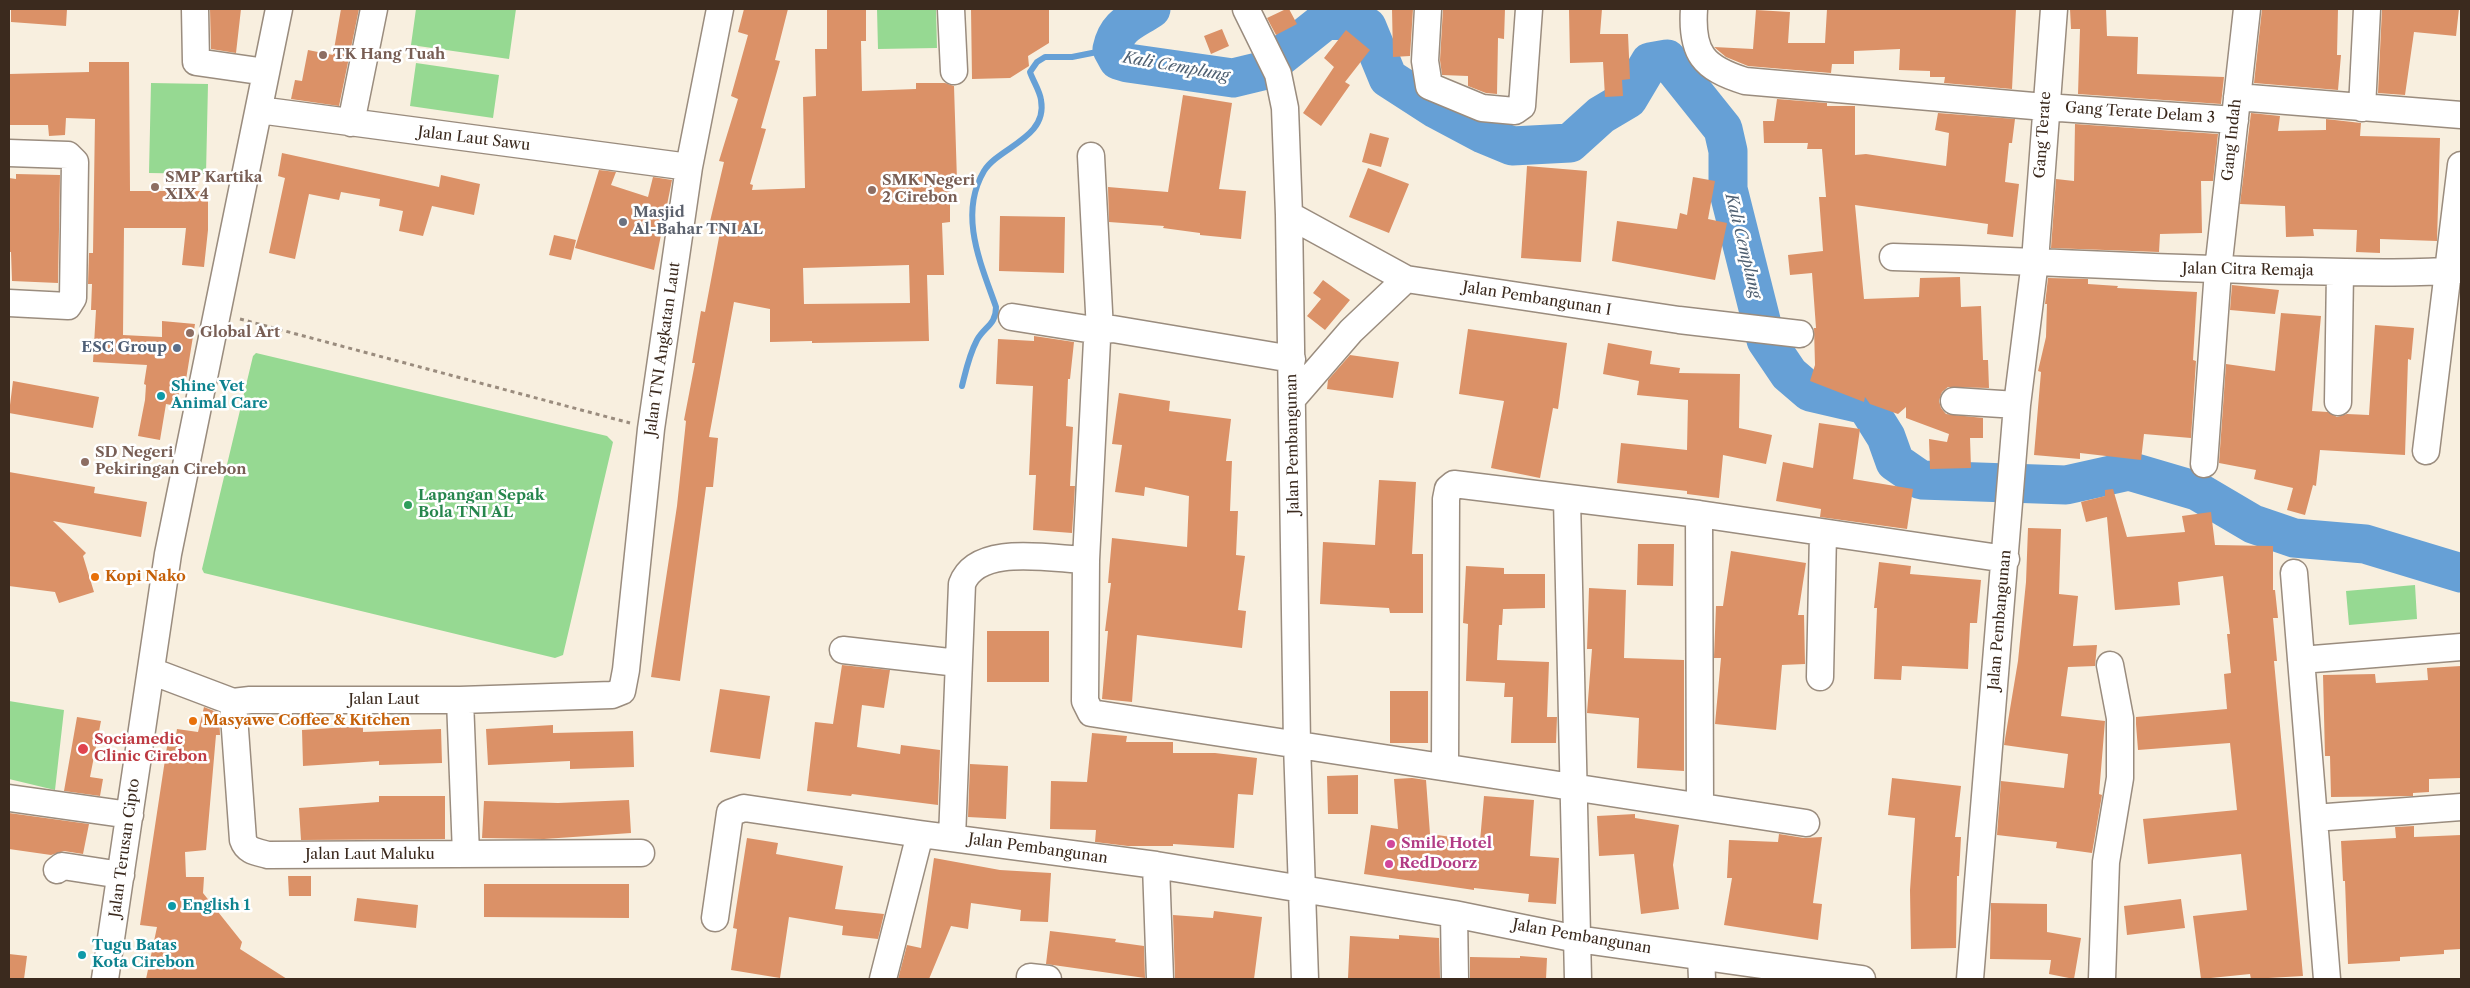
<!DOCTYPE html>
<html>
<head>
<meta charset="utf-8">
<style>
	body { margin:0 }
	#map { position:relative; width:2470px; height:988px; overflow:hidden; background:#f8efdf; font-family:"Libre Caslon Text",serif }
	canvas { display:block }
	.frame { position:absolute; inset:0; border:10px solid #3b2a1e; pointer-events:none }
</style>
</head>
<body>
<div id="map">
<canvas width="2470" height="988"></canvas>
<div class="frame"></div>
</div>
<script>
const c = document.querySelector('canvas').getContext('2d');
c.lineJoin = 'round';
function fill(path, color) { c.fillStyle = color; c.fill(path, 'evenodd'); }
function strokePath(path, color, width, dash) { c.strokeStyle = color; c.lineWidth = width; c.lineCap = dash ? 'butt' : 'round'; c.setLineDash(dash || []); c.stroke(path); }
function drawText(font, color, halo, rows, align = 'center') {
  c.font = font + ' "Libre Caslon Text",serif'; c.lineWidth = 5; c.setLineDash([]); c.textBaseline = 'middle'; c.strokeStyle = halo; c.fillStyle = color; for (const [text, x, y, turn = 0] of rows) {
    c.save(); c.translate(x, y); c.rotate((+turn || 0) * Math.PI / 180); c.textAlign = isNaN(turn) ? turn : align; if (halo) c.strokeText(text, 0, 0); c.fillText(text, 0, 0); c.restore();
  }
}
fill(new Path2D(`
	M416 9H516L509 59 411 45Z
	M877 9H936L937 48 878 49Z
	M416 63 499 75 493 118 410 106Z
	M151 83 208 84 206 174 149 173Z
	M256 353 607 436 613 442 563 655 555 658 204 573 202 569 253 356Z
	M2415 585 2417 619 2349 625 2346 591Z
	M9 701 64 710 55 790 9 779Z`), '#96d992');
strokePath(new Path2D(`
	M962 386C966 370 969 355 977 340 985 326 996 325 996 307 981 264 958 215 984 171 999 147 1048 138 1041 100 1040 91 1033 81 1030 72L1037 62 1045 57H1072L1112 49`), '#66a0d6', 6);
strokePath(new Path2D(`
	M1151 9C1131 22 1117 25 1112 49L1118 60 1128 63 1233 78 1262 71 1326 20 1351 21 1367 27 1388 78 1436 109 1483 134 1512 146 1570 143 1601 115 1628 99 1650 62 1667 59 1723 129 1728 151V189L1766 340 1789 374 1810 392 1866 405 1886 437 1895 462 1921 480 2066 485 2129 471 2197 491 2253 524 2294 538 2365 544 2461 573`), '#66a0d6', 39);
fill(new Path2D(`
	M11 9H67L66 26 11 22Z
	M210 9H241L236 53 211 49Z
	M341 9H359L339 106 291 99 295 80 302 81 308 50 333 55Z
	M744 9H788L775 60 780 61 761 128 766 129 750 184 753 185 752 190 805 188 803 97 816 96 815 49H827V9H866V41H861L862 91 916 89V83H945L954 86 957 181H950V222L942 223 944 275H927L929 341 812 343V341L770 342V309L734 302 709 437 718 438 713 487H706L680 681 651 677 677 506 686 421 684 420 695 363H692L701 311 705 312 720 232 708 230 724 162 719 161 738 99 731 96 748 35 738 32ZM909 265 910 303 804 304 803 268Z
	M971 9H1049V43L1028 56 1029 66 1010 78 972 79Z
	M1286 9H1289L1297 24 1276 35 1267 18Z
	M1392 9H1413L1410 56 1393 57Z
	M1443 9H1505L1504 39 1498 38 1497 94 1486 93 1468 86V76L1442 75 1440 60Z
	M1569 9H1602L1600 34H1628L1630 79 1622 80 1623 96 1605 97 1603 62 1570 63Z
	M1827 9H2016L2012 89 1944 83 1945 77H1930V71L1899 70 1900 49 1854 51V64H1832L1831 73 1748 66 1726 57 1714 47 1753 49 1756 10 1790 12 1788 43H1825Z
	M2070 9H2106L2107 36 2138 37 2137 74 2224 77 2221 104 2078 94 2080 29H2071Z
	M2262 9H2338L2337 55H2341L2338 90 2254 83Z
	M2382 9H2459L2456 36 2414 32 2405 95 2378 93Z
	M1222 29 1229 46 1211 54 1204 36Z
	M1346 30 1370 50 1345 82 1350 85 1321 126 1303 113 1334 67 1324 58Z
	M89 62H129L130 191H208V230L204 267 182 265 186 228H124L123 335 162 337V321L195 324 184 392 179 391 177 406 166 404 160 440 138 436 145 400 146 385 144 384 147 365 93 362 96 310H91L92 284H88L89 253H93L95 119 66 118 65 135 49 136 48 125H9V74L89 72Z
	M1183 95 1232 103 1219 189 1246 191 1241 239 1200 235V233L1163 228 1164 226 1109 222 1108 187 1168 192Z
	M1777 99 1827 103V106H1855V155L1866 154 1946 166 1949 133 1935 130 1938 113 2015 119 2012 143H2009L2005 182 2019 184 2013 237 1987 234 1988 224 1855 205 1864 299 1919 297 1920 278 1960 277 1961 307 1981 306 1983 360H1988L1989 388 1948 387 1942 392 1939 401 1941 408 1946 414 1983 418V438H1970L1971 468 1930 469 1929 439 1947 442 1949 434 1906 418V407L1898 414 1870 404 1865 397 1864 402 1810 381 1815 365 1814 328H1816L1812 273 1790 275 1788 255 1823 251 1819 197H1826L1822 149H1807L1808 143H1764L1763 121H1774Z
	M2251 113 2280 116 2278 131 2326 130V119L2361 123 2360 136 2440 138 2437 241 2380 239V253L2356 252 2357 230 2313 229 2314 236 2286 237 2285 206 2240 204Z
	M2075 124 2218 134 2213 181H2201L2202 233 2160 234 2159 252 2051 248 2056 179 2074 181Z
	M1370 133 1389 138 1381 167 1362 162Z
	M282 153 439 187 441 175 480 184 474 215 432 206 423 236 399 231 403 211 379 206 380 199 341 192 339 200 309 194 295 259 269 253 285 178 278 176Z
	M1527 166 1587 171 1581 262 1521 258Z
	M1368 168 1409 184 1389 233 1349 217Z
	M599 170 616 172 611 185 648 197 653 177 672 180 654 270 575 248Z
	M16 174 60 175 58 283 12 281 11 252H9V178L16 179Z
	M1693 177 1715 181 1708 219 1727 223 1715 280 1612 261 1617 221 1677 229 1680 213 1687 215Z
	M1000 216 1065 217 1064 273 999 271Z
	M554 235 576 240 571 260 549 255Z
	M2048 278 2088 279V284L2118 286 2117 288 2197 292 2193 360 2196 361 2191 438 2144 434 2141 460 2080 453V459L2034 455 2041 372 2038 371 2046 337 2047 304H2045Z
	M1323 280 1350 300 1325 330 1307 316 1321 299 1313 293Z
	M2232 285 2279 290 2275 314 2230 310Z
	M2281 313 2321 316 2312 411 2328 412 2337 417 2347 414 2369 415 2375 325 2414 328 2411 360 2408 359 2405 455 2320 450 2316 486 2313 485 2305 515 2287 510 2293 488 2254 479 2256 470 2219 463 2226 364 2275 371Z
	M1468 329 1567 343 1558 409 1553 408 1540 478 1491 468 1504 401 1459 394Z
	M1034 336 1074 342 1070 379H1068L1066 426 1073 427 1070 486H1075L1072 533 1033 530 1036 475H1029L1033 386 996 384 998 339 1034 341Z
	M1608 343 1652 351 1650 364 1680 368 1679 373 1740 374 1739 428 1772 435 1766 464 1723 455 1719 498 1687 494V491L1617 483 1621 443 1687 450 1688 400 1637 395 1639 381 1603 374Z
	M1350 355 1399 362 1393 398 1327 389 1328 380Z
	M13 381 99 397 93 428 9 413Z
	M1119 393 1170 401 1169 411 1231 419 1226 461H1232L1230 511H1238L1236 555 1245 556 1238 610 1246 611 1242 648 1137 635 1132 702 1102 699 1108 631H1105L1111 583H1108L1112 538 1187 547 1189 496 1145 487 1144 496 1115 492 1122 445 1112 444Z
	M1819 423 1860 429 1853 479 1913 489 1907 529 1820 517 1821 509 1776 501 1783 462 1813 468Z
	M9 472 95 487 94 493 147 502 141 537 53 521 86 553 83 556 94 592 59 603 55 592 9 586Z
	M1379 480 1416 482 1412 554H1423V613H1390L1389 608 1320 604 1323 542 1375 545Z
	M2113 489 2127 537 2185 532 2182 516 2211 512 2215 545 2273 546V590H2275L2278 618H2273L2277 661H2274L2303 976 2251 979 2250 974 2201 979 2193 916 2247 910 2241 854 2148 864 2143 819 2237 810 2230 743 2138 750 2136 724V717L2227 709 2224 674 2231 673 2227 634H2230L2223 576 2178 582 2180 605 2115 610 2107 517 2086 522 2081 502 2105 496V490Z
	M2028 528 2061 529 2059 594 2078 596 2073 646 2097 645 2095 666 2068 667 2061 716 2105 721 2099 794 2102 795 2092 853 2056 848 2057 842 1997 835 2001 781 2064 788 2068 754 2004 745 2018 661 2026 582Z
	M1638 544H1674L1673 586 1637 585Z
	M1731 551 1806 563 1798 615H1804L1805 664 1782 665 1776 730 1715 724 1721 658H1714L1716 606H1723Z
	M1879 562 1911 566 1910 574 1981 580 1977 623H1970L1968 669 1902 666 1901 680 1874 679 1877 608H1874Z
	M1466 566 1504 568V574H1545V608L1503 609 1502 625H1499L1497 660 1549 662 1547 717H1557L1556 743H1511L1513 697H1504L1505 683 1466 681 1468 624 1463 623Z
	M1589 588 1626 590 1624 658 1684 660V771L1637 768 1639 718 1587 713 1592 649H1587Z
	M987 631H1049V682H987Z
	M842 665 890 670 884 708 862 705 857 747 900 754 901 745 940 750 938 805 852 794 851 796 807 791 815 722 833 724Z
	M2461 666V778L2429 779V792L2413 793V796L2331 797 2330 756H2325L2323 675 2375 674 2376 683 2428 680 2427 668Z
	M720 689 770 696 760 759 710 752Z
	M1390 691H1428V743H1390Z
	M204 707 219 713 220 735H216L206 850 185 852 186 877H204L203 893 242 942 240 949 287 979H146L157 927 140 925 168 740 175 741 177 729 198 732Z
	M77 717 101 721 90 777 103 779 100 796 64 791Z
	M553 725V733L633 731 634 767 570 769V761L488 765 486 729Z
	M363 726V732L441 729 442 763 379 765V761L303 766 302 730Z
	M1092 733 1127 736 1126 742H1173V753H1215L1257 758 1253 795 1238 794 1234 848 1173 844V846H1128L1095 842 1096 830 1050 829 1051 781 1087 782Z
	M970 764 1008 766 1006 819 968 817Z
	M1358 775V814H1328L1327 776Z
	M1412 778 1426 780 1430 834 1480 841 1484 796 1534 800 1530 856 1559 858 1556 904 1528 902 1529 894 1474 888V890L1364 874 1371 825 1398 829 1394 779Z
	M1892 778 1961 786 1955 837H1961L1959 876H1957L1956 948 1911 949 1910 890 1915 818 1888 815Z
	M379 796H445V839L301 840 299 808 379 802Z
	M629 800 631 833 544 839 482 838 484 801 558 803Z
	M9 813 89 824 83 854 64 851 51 855 9 849Z
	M1635 814V818L1679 825 1673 865 1679 909 1641 914 1634 854 1599 856 1597 816Z
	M2414 826V837L2461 835V949L2444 950V954L2400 957V961L2348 964 2345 881H2343L2341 841 2396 838 2395 827Z
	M1779 834 1804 838 1822 837 1813 903 1822 904 1818 940 1724 925 1732 878H1727L1729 840 1778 842Z
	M747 838 778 843 776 854 843 866 835 909 884 914 878 939 842 935 843 926 789 917 780 978 731 970 737 929 733 928Z
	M934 858 1000 870 1051 873 1048 922 1020 921 1021 910 971 903 968 929 951 926 929 979H898L907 945 921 948Z
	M288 876H311V896H289Z
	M484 884H629V918L484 917Z
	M357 898 418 905 416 928 354 921Z
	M2181 899 2185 928 2127 935 2124 906Z
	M1991 903 2047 904V932L2081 938 2074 979 2049 974 2051 960 1990 959Z
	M1214 911 1262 917 1254 979H1175L1173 915 1213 918Z
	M1050 931 1116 939 1115 942 1144 946 1145 978 1046 964Z
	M1399 935 1439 938 1440 979 1348 978 1350 936 1399 939Z
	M9 954 27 956 24 979H9Z
	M1520 956 1547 958 1546 979H1470V957L1520 958Z`), '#db9167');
const minor = new Path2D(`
	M195 9 196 62 266 72
	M951 9 954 71
	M1246 9 1278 74 1285 108 1289 215 1297 744 1305 979
	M1428 9 1425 61 1429 86 1482 108 1515 111 1522 106 1529 9
	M1694 9C1691 53 1703 68 1745 81L2045 107 2235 120
	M2237 97 2461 115
	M2362 108 2367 9
	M259 110 689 167
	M351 123 374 9
	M9 153 68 155 75 162 73 298 68 306 9 303
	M1091 156 1100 331 1097 340 1086 560 1085 701 1091 713 1806 823
	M1289 215 1406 279 1679 320 1800 334
	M1893 257C2029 260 2165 270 2302 271 2355 272 2408 274 2461 270
	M1012 317 1100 331 1113 329 1292 359
	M1293 398 1351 331 1406 279
	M1954 401 2017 405
	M2338 402 2340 272
	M2426 451 2461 165
	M2204 464 2218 270 2247 9
	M1567 499 1578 979
	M1699 514 1700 806
	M2294 573 2327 979
	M843 650 958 663
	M2301 660 2461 647
	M151 671 233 702 250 700H460L612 695 622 691 626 670 651 429 689 167 720 9
	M1820 677 1823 533
	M460 700 466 854
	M233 702 243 840C247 852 258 852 268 855L641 853
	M1445 767 1446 499 1448 489 1454 484 1699 514 2006 559
	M9 798 130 815
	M2314 818 2461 807
	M952 838 962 584C977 543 1051 559 1086 560
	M1156 865 1160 979
	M57 870 62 866 69 867 121 875
	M1454 914 1455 979
	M715 918 730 813 744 808 920 834 1156 865 1454 914 1577 939 1862 979
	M1701 957 1702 979
	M1030 977 1048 979
	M105 979 168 554 279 9
	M883 979 920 834
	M1970 979 2017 405 2035 261 2054 9
	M2102 979 2106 862 2120 778V718L2110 665`);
strokePath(minor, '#9a8c7e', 29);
strokePath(new Path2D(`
	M240 319 630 423`), '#9a8c7e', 3, [4, 4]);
strokePath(minor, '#fff', 26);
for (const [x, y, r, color] of [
	[323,55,5,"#8d6e63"],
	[155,187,5,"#8d6e63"],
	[872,190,5,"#8d6e63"],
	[623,222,5,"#6b7280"],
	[190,333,5,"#8d6e63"],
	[177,348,5,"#5c6f8a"],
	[161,396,5,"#0f9aa8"],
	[85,462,5,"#8d6e63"],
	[408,505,5,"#2e9e5b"],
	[95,577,5,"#e8710a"],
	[193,721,5,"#e8710a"],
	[83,749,6,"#e0444e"],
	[1391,844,5,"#d1479c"],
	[1389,864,5,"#d1479c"],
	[172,906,5,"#0f9aa8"],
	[82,955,5,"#0f9aa8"]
]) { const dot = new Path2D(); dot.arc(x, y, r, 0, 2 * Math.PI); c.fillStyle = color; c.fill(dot); strokePath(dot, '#fff', 2); }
drawText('bold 15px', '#785e54', '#fff', [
	["TK Hang Tuah",333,55],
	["SMP Kartika",165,178],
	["XIX 4",165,195],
	["SMK Negeri",882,181],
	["2 Cirebon",882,198],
	["Global Art",200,333],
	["SD Negeri",95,453],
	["Pekiringan Cirebon",95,470]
], 'left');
drawText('15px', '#3b2a1e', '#fff', [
	["Gang Terate Delam 3",2140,113,4],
	["Gang Terate",2043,135,-86],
	["Jalan Laut Sawu",474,139,7],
	["Gang Indah",2232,140,-84],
	["Jalan Citra Remaja",2248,270,1],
	["Jalan Pembangunan I",1537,299,9],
	["Jalan TNI Angkatan Laut",663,349,-82],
	["Jalan Pembangunan",1293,444,-91],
	["Jalan Pembangunan",2000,620,-85],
	["Jalan Laut",384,700],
	["Jalan Terusan Cipto",125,848,-82],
	["Jalan Pembangunan",1038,849,8],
	["Jalan Laut Maluku",370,855],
	["Jalan Pembangunan",1582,937,10]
]);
drawText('bold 15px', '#5b616d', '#fff', [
	["Masjid",633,213],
	["Al-Bahar TNI AL",633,230]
], 'left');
drawText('bold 15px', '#4e5e75', '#fff', [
	["ESC Group",167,348]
], 'right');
drawText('bold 15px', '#0d838f', '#fff', [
	["Shine Vet",171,387],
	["Animal Care",171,404],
	["English 1",182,906],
	["Tugu Batas",92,946],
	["Kota Cirebon",92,963]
], 'left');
drawText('bold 15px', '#27864d', '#fff', [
	["Lapangan Sepak",418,496],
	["Bola TNI AL",418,513]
], 'left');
drawText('bold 15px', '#c56008', '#fff', [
	["Kopi Nako",105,577],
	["Masyawe Coffee & Kitchen",203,721]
], 'left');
drawText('bold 15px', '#be3a42', '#fff', [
	["Sociamedic",94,740],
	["Clinic Cirebon",94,757]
], 'left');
drawText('bold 15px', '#b23c85', '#fff', [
	["Smile Hotel",1401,844],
	["RedDoorz",1399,864]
], 'left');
drawText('italic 16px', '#4e5f71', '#fff', [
	["Kali Cemplung",1176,67,10],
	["Kali Cemplung",1743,246,76]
]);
</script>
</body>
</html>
